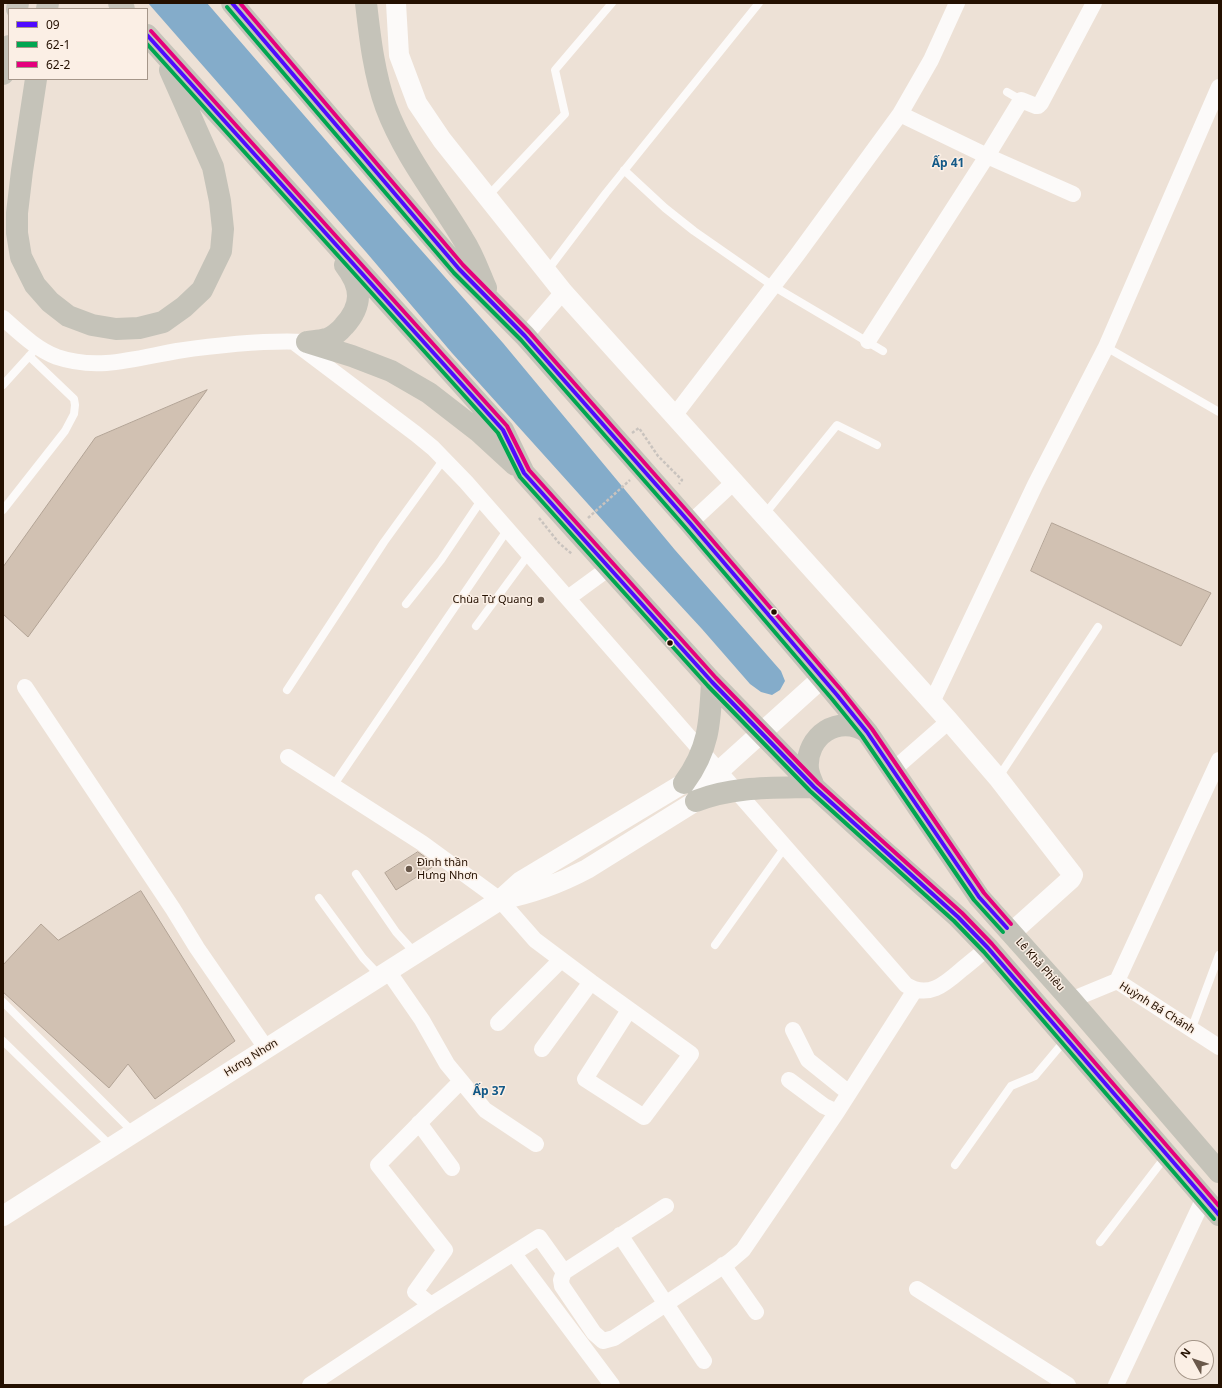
<!DOCTYPE html>
<html>
<head>
<meta charset="utf-8">
<style>
	body { margin:0 }
	#map { position:relative; width:1222px; height:1388px; overflow:hidden; background:#ede1d6; font-family:"Noto Sans",sans-serif }
	canvas { display:block }
	.frame { position:absolute; inset:0; border:4px solid #241000; pointer-events:none }
	.legend { position:absolute; left:8px; top:8px; width:140px; height:72px; box-sizing:border-box; background:#fbefe5; border:1px solid #a59689; margin:0; padding:5px 7px; list-style:none; font-size:12px; color:#241000 }
	.legend li { display:flex; align-items:center; gap:8px; height:20px }
	.legend b { width:20px; border:1px solid #a59689 }
	.north { position:absolute; left:1174px; top:1340px; width:40px; height:40px; box-sizing:border-box; background:#fbefe5; border:1px solid #a59689; border-radius:50%; rotate:309deg; font-size:11px; font-weight:700; line-height:16px; text-align:center; color:#241000 }
	.north::after { content:''; display:block; margin:auto; width:14px; height:18px; background:#6a594b; clip-path:polygon(50% 0,100% 100%,50% 72%,0 100%) }
</style>
</head>
<body>
<div id="map">
<canvas width="1222" height="1388"></canvas>
<div class="frame"></div>
<ul class="legend">
<li><b style="height:5px;background:#4f0aff"></b>09</li>
<li><b style="height:5px;background:#00a651"></b>62-1</li>
<li><b style="height:5px;background:#e5007d"></b>62-2</li>
</ul>
<div class="north">N</div>
</div>
<script>
const c = document.querySelector('canvas').getContext('2d');
c.lineJoin = 'round';
function fill(path, color) { c.fillStyle = color; c.fill(path, 'evenodd'); }
function strokePath(path, color, width, dash) { c.strokeStyle = color; c.lineWidth = width; c.lineCap = dash ? 'butt' : 'round'; c.setLineDash(dash || []); c.stroke(path); }
function drawText(font, color, halo, rows, align = 'center') {
  c.font = font + ' "Noto Sans",sans-serif'; c.lineWidth = 3; c.setLineDash([]); c.textBaseline = 'middle'; c.strokeStyle = halo; c.fillStyle = color; for (const [text, x, y, turn = 0] of rows) {
    c.save(); c.translate(x, y); c.rotate((+turn || 0) * Math.PI / 180); c.textAlign = isNaN(turn) ? turn : align; if (halo) c.strokeText(text, 0, 0); c.fillText(text, 0, 0); c.restore();
  }
}
fill(new Path2D(`
	M148 3H207L399 225 503 343 675 550 781 671 785 681 780 690 772 695 761 692 750 684 702 629 642 564 452 353 366 252Z`), '#84acca');
const building = new Path2D(`
	M207 390 28 637 3 614V567L95 438Z
	M1052 523 1211 593 1181 646 1031 571Z
	M418 852 432 862 434 866 396 890 385 873Z
	M141 891 235 1041 155 1099 128 1064 109 1088 3 992V965L41 924 58 940Z`);
fill(building, '#d1c1b2');
strokePath(building, '#b2a395', 1);
strokePath(new Path2D(`
	M632 433 639 428 658 456 682 480 679 484
	M539 518 559 543 572 554
	M588 518 630 480`), '#c9c3be', 2.5, [3, 2]);
strokePath(new Path2D(`
	M1007 92 1021 100
	M624 170 665 208 694 231 773 286 883 351
	M488 196 565 114 555 70 612 3
	M547 271 606 193 759 3
	M1106 347 1219 412
	M3 385 32 353
	M3 510 65 431 74 414 75 405 74 399 29 356
	M764 515 837 425 877 445
	M406 604 441 560 482 499
	M476 626 529 554
	M287 690 384 542 444 459
	M998 778 1098 627
	M333 786 508 529
	M356 874 396 932 415 953
	M319 898 363 958 380 976
	M715 945 785 847
	M3 1002 133 1132
	M1191 1030 1219 955
	M3 1041 111 1146
	M955 1165 1011 1086 1035 1076 1066 1039
	M1100 1242 1166 1156`), '#fcfaf9', 8);
strokePath(new Path2D(`
	M900 114 931 60 957 3
	M1073 194 987 156 1021 100 1036 106H1038L1041 103 1094 3
	M3 318C20 333 36 349 57 357 98 371 137 358 177 351 219 345 262 340 304 342
	M525 336 563 292
	M294 342 416 434 433 448 466 482 906 985C928 999 945 984 961 970 970 963 979 955 988 948
	M674 416 797 255 900 114 987 156 868 341
	M690 523 734 482
	M568 598 609 568
	M25 687 173 909 197 948 266 1048
	M932 702 1035 485 1106 347 1219 87
	M288 757 422 843 500 900 535 940 591 982 542 1049
	M893 770 949 721
	M388 971 422 1020 447 1064 485 1110 536 1144
	M1117 981 1219 760
	M591 982 691 1054 644 1117 585 1079 629 1010
	M1071 1000 1117 981 1219 1047
	M498 1023 561 960
	M793 1030 808 1060 849 1093
	M789 1080 824 1106 837 1112
	M419 1123 452 1168
	M666 1206 564 1272 561 1280 562 1286 594 1333 603 1341 614 1338 729 1262 743 1250 837 1112 915 990
	M620 1235 704 1361
	M514 1254 612 1385
	M723 1265 756 1312
	M917 1289 1068 1385
	M431 1305 415 1292 445 1250 378 1165 461 1081
	M310 1385 431 1305 539 1237 564 1272
	M1116 1385 1204 1198`), '#fcfaf9', 16);
strokePath(new Path2D(`
	M396 3 399 55 417 103 442 140 563 292 949 721 998 778 1073 875 1071 879 1011 933
	M500 900C531 894 559 884 587 869L696 801 719 771 822 678
	M3 1216 500 900 521 881 684 783 719 771`), '#fcfaf9', 20);
strokePath(new Path2D(`
	M119 3 124 9
	M232 3 459 269 525 336 690 523 822 678 867 732 979 897 1071 1000 1219 1172
	M366 3C370 38 374 74 386 107 404 155 437 196 463 239 473 254 479 272 486 288
	M17 9 18 3
	M47 9 48 3
	M147 35 503 430 524 473 712 682 814 787 875 843 958 917 988 948 1219 1215
	M3 74 9 46
	M36 79 22 171 17 213V233L21 257 35 285 50 302 68 316 92 325 116 329 139 328 163 322 184 307 202 290 221 251 223 229 220 201 213 167 170 70
	M307 342 352 356 391 371 429 393 478 431 515 465
	M307 342C313 341 320 341 326 339 332 338 340 331 344 326 363 305 362 287 345 265
	M684 783C709 749 710 723 712 682
	M814 787C812 781 809 776 808 769 805 736 839 713 867 732
	M696 801C735 786 773 788 814 787`), '#c5c3b9', 22);
strokePath(new Path2D(`
	M232 3 459 269 525 336 690 523 837 695 867 732 979 897 1007 928
	M147 35 503 430 524 473 712 682 814 787 958 917 988 948 1219 1215`), '#4f0aff', 4);
strokePath(new Path2D(`
	M227 7 454 273 521 340 685 527 832 699 862 736 974 900 1003 932
	M147 44 498 433 520 477 708 686 810 791 954 921 984 952 1214 1219`), '#00a651', 4);
strokePath(new Path2D(`
	M240 3 463 265 529 332 694 519 842 691 872 729 984 893 1011 924
	M151 31 507 426 529 470 716 678 818 783 962 913 992 944 1219 1206`), '#e5007d', 4);
for (const [x, y, r, color] of [
	[541,600,4,"#6a594b"],
	[774,612,3.5,"#241000"],
	[670,643,3.5,"#241000"],
	[409,869,4,"#6a594b"]
]) { const dot = new Path2D(); dot.arc(x, y, r, 0, 2 * Math.PI); c.fillStyle = color; c.fill(dot); strokePath(dot, '#fbefe5', 1.5); }
drawText('11px', '#241000', '#fbefe5', [
	["Chùa Từ Quang",533,600],
	["Đình thần",417,863,"left"],
	["Hưng Nhơn",417,876,"left"]
], 'right');
drawText('11px', '#241000', '#fbefe5', [
	["Lê Khả Phiêu",1040,965,48],
	["Huỳnh Bá Chánh",1157,1008,32],
	["Hưng Nhơn",251,1058,-32]
]);
drawText('bold 12px', '#135987', '#fbefe5', [
	["Ấp 41",948,164],
	["Ấp 37",489,1092]
]);
</script>
</body>
</html>
